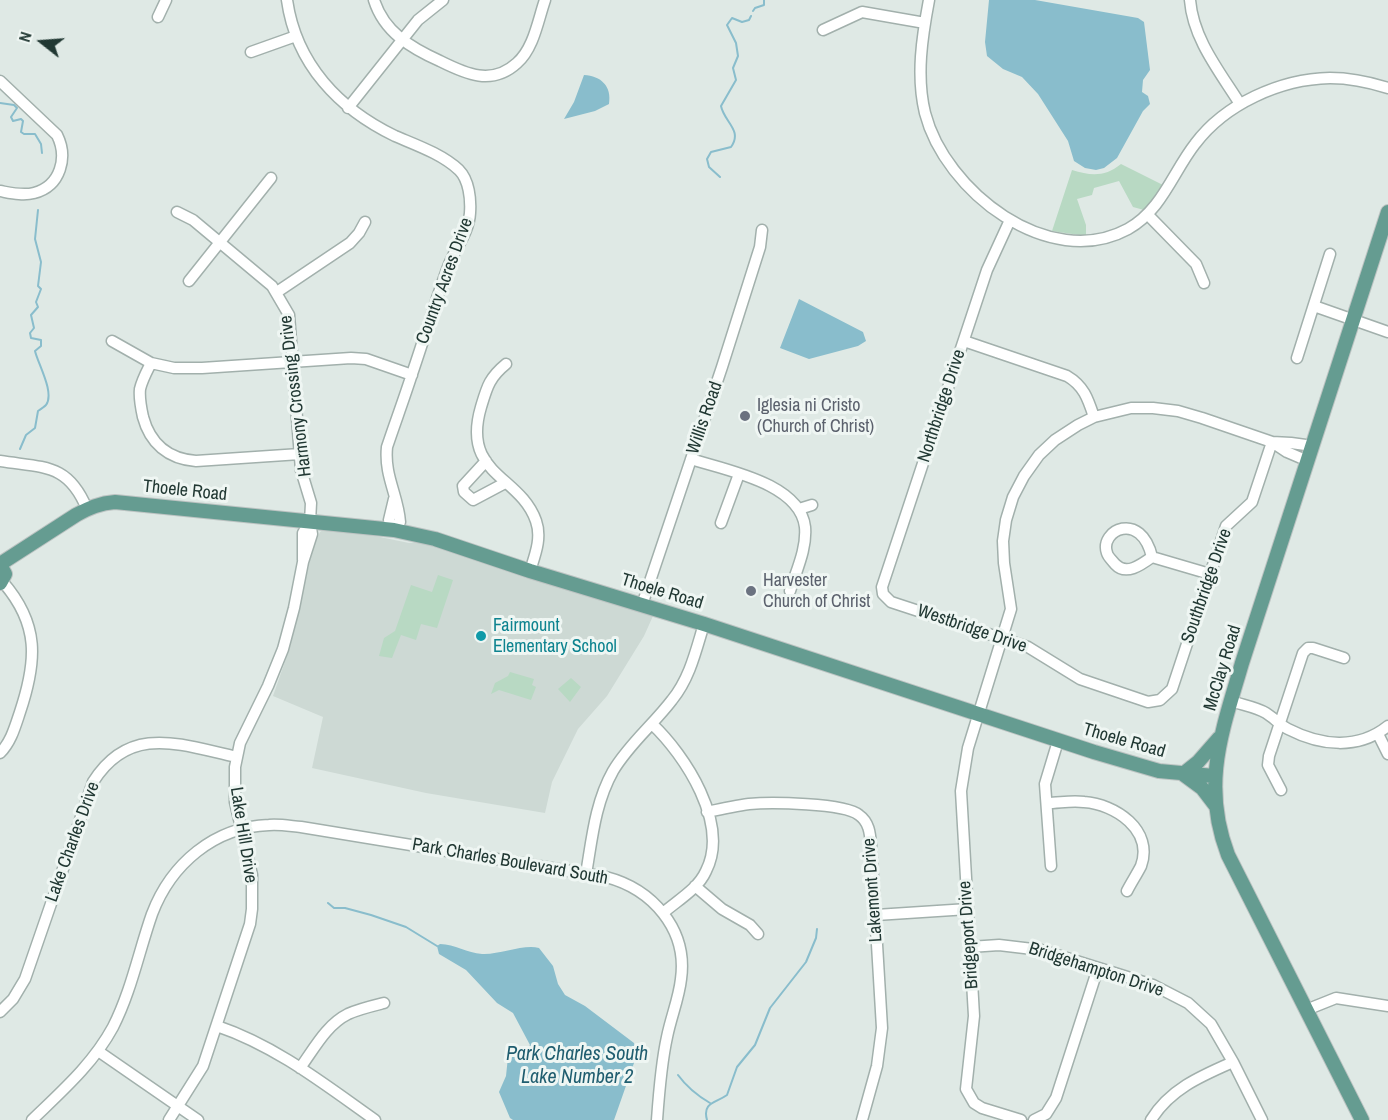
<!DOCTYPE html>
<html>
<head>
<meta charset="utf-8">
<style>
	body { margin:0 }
	#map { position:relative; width:1388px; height:1120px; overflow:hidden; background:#dfe9e5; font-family:"Archivo Narrow",sans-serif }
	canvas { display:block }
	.north { position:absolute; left:12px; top:12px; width:60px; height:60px; -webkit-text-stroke:4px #eff6f3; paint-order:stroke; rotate:287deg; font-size:16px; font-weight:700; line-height:24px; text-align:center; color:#213833 }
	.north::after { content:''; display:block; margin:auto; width:21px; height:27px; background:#213833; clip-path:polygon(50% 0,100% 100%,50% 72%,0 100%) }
</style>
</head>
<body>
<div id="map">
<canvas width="1388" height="1120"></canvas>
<div class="north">N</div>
</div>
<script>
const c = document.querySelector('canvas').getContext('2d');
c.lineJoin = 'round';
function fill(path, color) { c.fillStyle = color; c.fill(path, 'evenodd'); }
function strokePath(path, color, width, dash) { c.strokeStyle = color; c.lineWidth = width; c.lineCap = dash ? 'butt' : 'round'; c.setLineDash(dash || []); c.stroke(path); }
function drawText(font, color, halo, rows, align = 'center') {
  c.font = font + ' "Archivo Narrow",sans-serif'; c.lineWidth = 6; c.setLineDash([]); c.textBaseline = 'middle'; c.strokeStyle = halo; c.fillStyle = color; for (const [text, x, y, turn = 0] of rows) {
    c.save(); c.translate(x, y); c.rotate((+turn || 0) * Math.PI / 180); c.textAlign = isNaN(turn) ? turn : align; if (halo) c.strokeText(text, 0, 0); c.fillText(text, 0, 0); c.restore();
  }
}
fill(new Path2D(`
	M323 530 351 531 409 543 420 542 653 616 644 636 607 696 578 729 552 782 545 813 426 793 312 768 323 717 273 696 290 647 313 547 320 532Z`), '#cdd9d4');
fill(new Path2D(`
	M1121 164 1163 185 1155 198 1144 210 1133 207 1119 181 1094 188 1092 195 1077 199 1086 225V236L1052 231 1072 170C1091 176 1105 177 1121 164Z
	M438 575 453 580 437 628 421 624 416 640 401 635 392 658 379 656 384 638 395 631 411 585 432 592Z
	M510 672 534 679 532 685 536 687 531 700 499 690 491 694 495 683 508 676Z
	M571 678 581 687 570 702 558 689Z`), '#b8d9c3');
fill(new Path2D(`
	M989 0H1035L1138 18 1144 22 1150 70 1143 80 1142 92 1148 96 1150 104 1143 111 1117 158 1104 168 1096 170 1085 168 1074 161 1068 141 1038 94 1022 77 1003 69 987 56 985 42Z
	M584 75C601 76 612 86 609 104L595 111 564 119 574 102Z
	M799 299 863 332 866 341 858 346 809 359 780 348Z
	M440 944C455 944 467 953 482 954 500 955 523 944 539 948L553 966 558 984 565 995 585 1006 634 1043 636 1052 631 1057 634 1058V1063L614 1120H513L510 1118 499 1092 506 1076 508 1057 524 1054 530 1045 513 1013 497 1003 466 970 439 954 437 946Z`), '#89bdcc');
strokePath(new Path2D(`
	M753 11 755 8 764 5V0
	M0 103 14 105 17 108 11 117 13 121 21 119 23 121 21 132 24 134H35L41 144 42 153
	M720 177 709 167 707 159 711 152 731 147C743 130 724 122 721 106L736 80 733 68 738 56 736 43 727 25 732 18 742 22 749 20 751 16
	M20 449 26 435 35 428 38 411C41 409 44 407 46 405 55 393 38 364 35 351L41 346V340L31 338 30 333 34 328 31 315 38 307 36 302 41 289 38 286 41 262 35 239 38 210
	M328 903 334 908H345L371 915 406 927 437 946
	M678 1075C686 1086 698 1096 710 1103
	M707 1120C702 1102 716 1103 727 1095L737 1067 755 1045 770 1008 806 962 816 938 817 929`), '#89bdcc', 2);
const minor = new Path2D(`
	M287 0C296 64 339 109 395 136 416 145 442 154 459 170 469 180 471 199 470 213 469 233 455 248 448 267 435 302 424 339 412 374 404 399 395 423 387 447 384 476 398 495 400 522L394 530 389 520 394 499
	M374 0C384 32 411 48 440 61 466 74 492 86 517 63 534 48 538 20 545 0
	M929 0C922 37 916 76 925 113 945 191 1049 272 1128 229 1162 210 1173 172 1195 144 1225 104 1280 79 1330 78 1349 78 1369 82 1388 88
	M1190 0C1193 39 1220 72 1240 104
	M158 17 166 0
	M823 30 862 12 925 23
	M251 52 296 36
	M0 81 57 135C68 157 61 186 34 193 23 196 11 193 0 191
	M348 108 418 20 443 0
	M177 212 193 220 272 286 289 315 301 470 311 503 310 522 303 533V560
	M1148 215 1196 264 1204 283
	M1010 220 987 270 882 587 883 594 891 602 1028 647 1080 679 1148 702 1160 700 1172 689 1226 526 1252 502 1272 442
	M189 281 271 178
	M277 292 350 243 359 233 365 222
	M1314 306 1388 332
	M112 341 151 363 174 368H202L351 358 366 359 412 375
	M964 341 1067 376C1084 386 1088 399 1094 417
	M1297 358 1330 254
	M151 363C147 371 142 380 140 389 139 398 141 408 143 417 150 443 168 459 196 461L300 454
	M506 364C489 378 487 387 481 407 461 475 520 475 536 521 542 538 535 555 530 571
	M1272 442 1291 443 1313 446
	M691 459C725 470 800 483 805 527 807 549 796 571 790 591
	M0 461C44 468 68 463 87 509
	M486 461 463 486 464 492 473 500 505 483
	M799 509 812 505
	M721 523 739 474
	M1152 557C1141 510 1099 530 1107 553 1108 557 1112 560 1115 564 1126 576 1141 565 1152 557L1210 574
	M642 605 722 367 760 247 762 230
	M1231 701C1242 705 1256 707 1266 713 1274 718 1280 725 1288 729 1321 746 1358 750 1388 726
	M652 724C685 755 730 824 706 871 698 889 678 900 663 913
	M1378 734 1388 754
	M0 753C11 742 15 727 20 712 37 661 40 624 2 581
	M1281 790 1268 765 1269 756 1303 653 1308 648H1313L1344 658
	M1047 803C1059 803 1072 800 1084 802 1115 804 1154 830 1141 866 1137 874 1131 883 1127 891
	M707 812C721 809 735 806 749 804 770 802 845 803 859 815 869 822 870 833 871 844L882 1028 877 1066 862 1120
	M1051 866 1045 784 1058 741
	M586 874C592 839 595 803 613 771 629 744 653 725 672 700 690 678 696 650 704 624
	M695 886 722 909 750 925 758 934
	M876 915 968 909
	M970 947 999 945 1041 950 1153 985 1188 1003 1211 1024 1233 1062 1262 1120
	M1306 1010 1336 998 1388 1006
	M0 1012 13 999 25 979 93 782C130 723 181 745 237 757
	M217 1026C276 1046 324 1084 375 1120
	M98 1051 198 1120
	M300 1068C314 1049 326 1025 348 1014 359 1009 372 1006 384 1003
	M32 1120C62 1091 93 1064 113 1027 131 992 139 951 152 914 171 864 214 827 269 825 279 824 290 826 301 827L606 877C652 889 688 929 681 979 679 998 671 1017 667 1037 661 1064 659 1092 657 1120
	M169 1120 203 1066 250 924 252 909V875L235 802V767L240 743 268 686 283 649 294 608 303 562 312 534 310 522
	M1021 1120 982 1108 974 1103 966 1089 974 1016 961 791 968 748 1011 609 1004 563 1003 541 1006 520 1013 497 1024 476 1039 455 1055 440 1078 425 1094 417 1131 408H1153L1178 411 1202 418 1272 442 1287 452 1308 461
	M1034 1120 1046 1114 1056 1098 1098 968
	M1151 1120C1170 1089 1201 1076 1233 1062`);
const major = new Path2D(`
	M0 564 76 515C89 508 100 503 115 502L394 530 435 539 530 571 704 624 1094 752 1159 771 1214 776
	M0 565 5 574 0 583
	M1183 774 1198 762 1219 738
	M1183 774 1202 788 1215 805
	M1362 1120 1228 855C1201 784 1222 732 1242 663L1388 212`);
strokePath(minor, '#a2b0ac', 13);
strokePath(major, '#bcc3c2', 16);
strokePath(minor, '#fff', 10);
strokePath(major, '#659c91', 14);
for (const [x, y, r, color] of [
	[745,416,6,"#6b7280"],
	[751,591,6,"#6b7280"],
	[481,636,6,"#0f9aa8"]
]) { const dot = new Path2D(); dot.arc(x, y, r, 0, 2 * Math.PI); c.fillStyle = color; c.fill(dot); strokePath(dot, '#eff6f3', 2); }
drawText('18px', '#213833', '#eff6f3', [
	["Country Acres Drive",445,281,-70],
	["Harmony Crossing Drive",296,396,-97],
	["Northbridge Drive",942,406,-72],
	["Willis Road",705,418,-71],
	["Thoele Road",185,491,6],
	["Southbridge Drive",1207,586,-71],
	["Thoele Road",662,592,17],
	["Westbridge Drive",972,629,19],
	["McClay Road",1223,668,-73],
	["Thoele Road",1124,741,16],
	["Lake Hill Drive",243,835,81],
	["Lake Charles Drive",73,842,-70],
	["Park Charles Boulevard South",510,862,10],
	["Lakemont Drive",873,890,-94],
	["Bridgeport Drive",969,935,-94],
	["Bridgehampton Drive",1096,970,18]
]);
drawText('18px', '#5b616d', '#eff6f3', [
	["Iglesia ni Cristo",757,406],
	["(Church of Christ)",757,427],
	["Harvester",763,581],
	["Church of Christ",763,602]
], 'left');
drawText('18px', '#0d838f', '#eff6f3', [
	["Fairmount",493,626],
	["Elementary School",493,647]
], 'left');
drawText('italic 20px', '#1f5d6f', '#eff6f3', [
	["Park Charles South",577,1055],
	["Lake Number 2",577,1078]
]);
</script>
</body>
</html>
